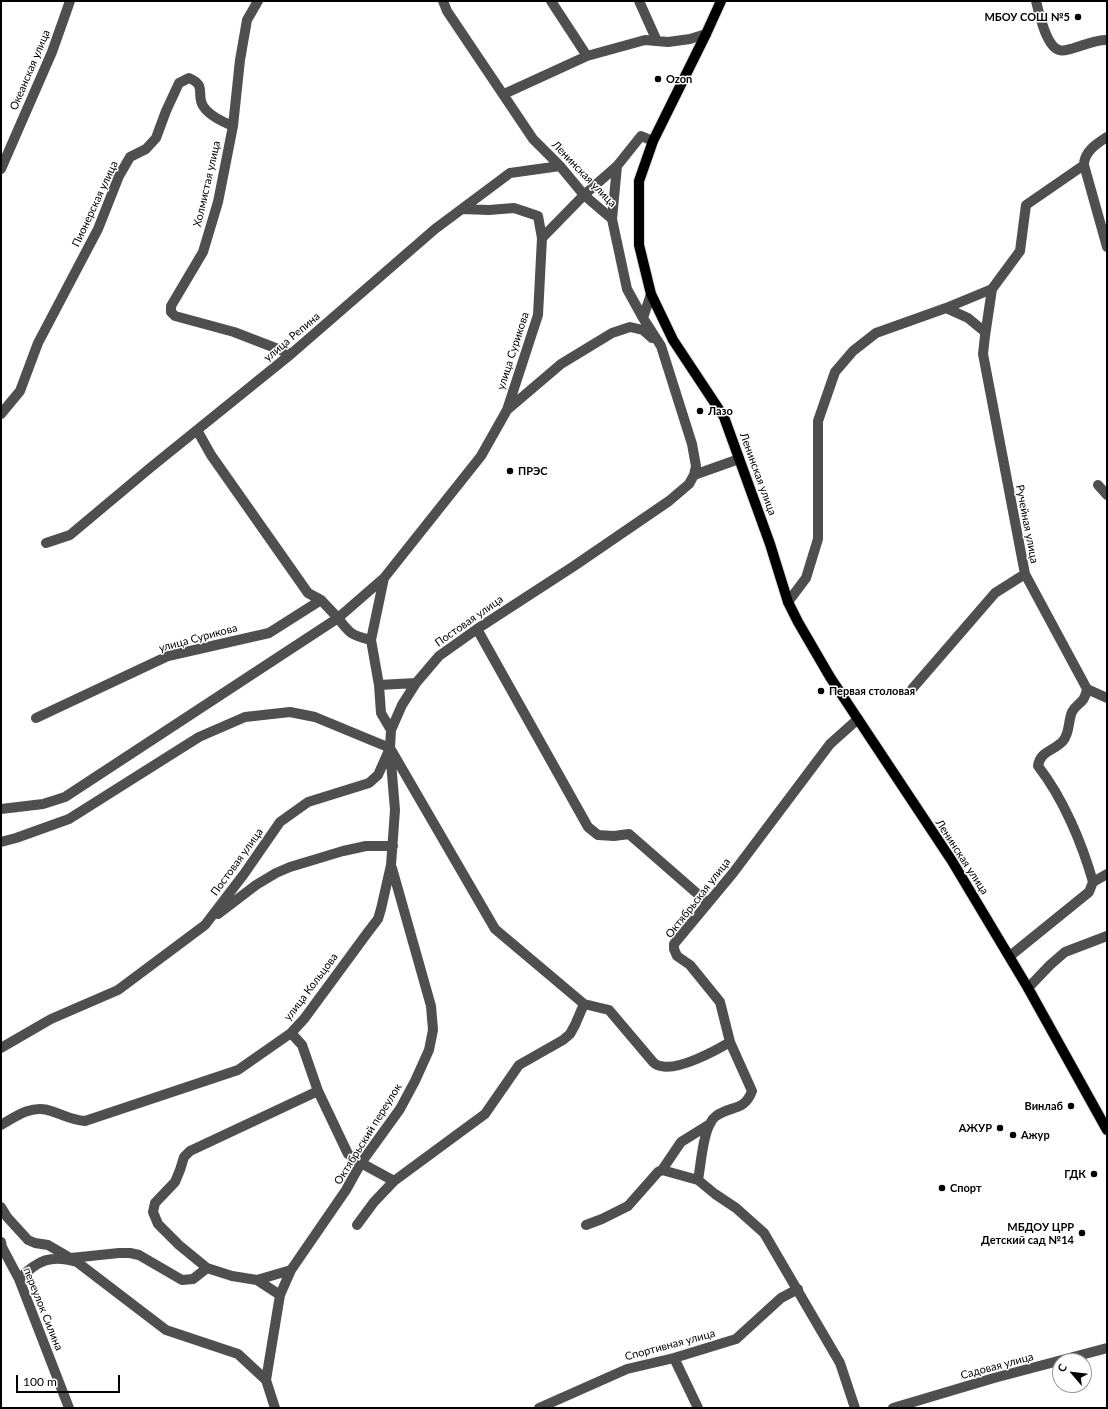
<!DOCTYPE html>
<html>
<head>
<meta charset="utf-8">
<style>
	body { margin:0 }
	#map { position:relative; width:1108px; height:1409px; overflow:hidden; background:#fff; font-family:Lato,sans-serif }
	canvas { display:block }
	.frame { position:absolute; inset:0; border:2px solid #000; pointer-events:none }
	.north { position:absolute; left:1052px; top:1353px; width:40px; height:40px; box-sizing:border-box; background:#fff; border:1px solid #999; border-radius:50%; rotate:298deg; font-size:11px; font-weight:700; line-height:16px; text-align:center; color:#000 }
	.north::after { content:''; display:block; margin:auto; width:14px; height:18px; background:#000; clip-path:polygon(50% 0,100% 100%,50% 72%,0 100%) }
	.scale { position:absolute; left:16px; top:1375px; width:104px; height:18px; box-sizing:border-box; border:2px solid #000; border-top:0; padding-left:5px; font-size:12px; line-height:14px; white-space:nowrap; color:#000; -webkit-text-stroke:3px #fff; paint-order:stroke }
</style>
</head>
<body>
<div id="map">
<canvas width="1108" height="1409"></canvas>
<div class="frame"></div>
<div class="north">С</div>
<div class="scale">100 m</div>
</div>
<script>
const c = document.querySelector('canvas').getContext('2d');
c.lineJoin = 'round';
function strokePath(path, color, width, dash) { c.strokeStyle = color; c.lineWidth = width; c.lineCap = dash ? 'butt' : 'round'; c.setLineDash(dash || []); c.stroke(path); }
function drawText(font, color, halo, rows, align = 'center') {
  c.font = font + ' Lato,sans-serif'; c.lineWidth = 3; c.setLineDash([]); c.textBaseline = 'middle'; c.strokeStyle = halo; c.fillStyle = color; for (const [text, x, y, turn = 0] of rows) {
    c.save(); c.translate(x, y); c.rotate((+turn || 0) * Math.PI / 180); c.textAlign = isNaN(turn) ? turn : align; if (halo) c.strokeText(text, 0, 0); c.fillText(text, 0, 0); c.restore();
  }
}
const major = new Path2D(`
	M721 1 706 34 653 141 639 181V245L651 294 673 340 724 417 770 544 788 602 798 622 830 677 952 861 1028 988 1107 1130`);
strokePath(major, '#dbdbdb', 12);
strokePath(new Path2D(`
	M258 1 247 20 240 60 233 126 218 202 203 252 171 306V312L175 316 234 332 291 354
	M551 1 587 56
	M639 1 657 41
	M1036 1C1039 13 1046 46 1059 50 1065 52 1074 48 1080 46 1089 44 1098 39 1107 40
	M504 94 587 56 645 40 668 42 690 39 706 34
	M1107 137C1096 144 1084 152 1084 165L1107 247
	M1084 165 1026 205 1020 251 992 289 985 336 983 354 1025 574 1087 689C1084 705 1077 702 1072 712 1068 721 1070 733 1063 741 1054 751 1040 751 1038 766 1063 798 1082 843 1093 882
	M1 169 52 52 70 1
	M462 209 489 210 514 208 538 216 542 238
	M612 219 617 166
	M946 308 992 289
	M643 318 651 294
	M507 410 561 364 612 333 630 327 643 330 652 338
	M1 414 20 391 38 343 98 229 119 176 130 157 146 149 156 138 166 111 179 83 189 78C206 85 197 93 202 104 207 115 223 122 233 126
	M197 430 211 455 308 593 321 600
	M694 475 739 459
	M1098 485 1107 495
	M46 543 70 535 150 468 291 354 435 229 510 173 560 166
	M384 578 481 456 507 410 538 315 542 238 584 195 617 166 641 136 653 141
	M788 602 806 578 818 539V421L835 372 853 351 876 333 946 308 968 318 985 332
	M477 629 588 827 598 835 614 836 629 834 708 903
	M379 685 381 713 391 730
	M912 689 995 593 1025 574
	M1087 689 1107 698
	M36 718 168 656 269 633 321 600 338 618 384 578 371 640
	M1 809 43 804 65 797 338 618C350 634 351 635 371 640L379 685 416 683
	M1 842 16 838 69 819 199 737 245 717 290 712 315 717 390 748 495 929 584 1004 609 1010 653 1062C655 1064 658 1066 661 1066 678 1071 715 1051 730 1042
	M218 914 256 885 276 873 290 867 343 851 366 846H393
	M1010 956 1089 892 1093 882 1107 874
	M1028 988 1050 965 1065 952 1107 936
	M291 1033 302 1045 318 1091 348 1154 361 1163 394 1181
	M1 1048 51 1019 118 990 205 925 244 874 280 822 308 802 369 783 378 775 390 748 391 730 402 705 416 683 439 656 477 629 574 566 669 501 689 484 694 475 696 466 692 444 661 346 643 318 627 289 612 219 584 195 560 166 533 139 447 11 443 1
	M1 1125C16 1116 33 1104 51 1111 64 1115 71 1120 85 1121L238 1070 291 1033 304 1019 368 932 378 919 381 909 391 865 395 810 390 750
	M662 1170 681 1142 710 1124
	M698 1180C701 1165 703 1125 716 1116 731 1105 744 1112 752 1091L730 1042 720 1002 690 965 677 956 674 949V944L733 873 830 744 858 719
	M1 1207 7 1217 28 1240 35 1243 48 1245 72 1259
	M357 1225 374 1202 394 1181 485 1114 519 1065 563 1040 570 1034 575 1025 584 1004
	M586 1225 602 1219 628 1206 658 1172 662 1170 698 1180 715 1194 736 1208 764 1233 840 1363 855 1408
	M1 1242 2 1247 19 1279 69 1408
	M71 1258 119 1253H130L139 1255 182 1280 193 1279 207 1268
	M19 1279C38 1260 51 1254 77 1262L166 1330 238 1354 266 1380 275 1408
	M257 1280 291 1270
	M280 1295 257 1280 232 1276 207 1268 179 1245 158 1224 153 1212 155 1203 175 1182 180 1170 184 1157 190 1151 318 1091
	M674 1358 698 1408
	M266 1380 280 1295 291 1270 346 1190 361 1163 400 1109 415 1081 429 1050 433 1030 431 1006 392 868
	M539 1408 627 1369 674 1358 736 1339 781 1298 798 1289
	M893 1408 994 1378 1107 1348`), '#4f4f4f', 10);
strokePath(major, '#000', 10);
for (const [x, y, r, color] of [
	[1078,17,4,"#000"],
	[658,79,4,"#000"],
	[700,411,4,"#000"],
	[510,471,4,"#000"],
	[821,691,4,"#000"],
	[1071,1106,4,"#000"],
	[1000,1128,4,"#000"],
	[1013,1135,4,"#000"],
	[1094,1174,4,"#000"],
	[942,1188,4,"#000"],
	[1082,1233,4,"#000"]
]) { const dot = new Path2D(); dot.arc(x, y, r, 0, 2 * Math.PI); c.fillStyle = color; c.fill(dot); strokePath(dot, '#fff', 1.5); }
drawText('bold 11px', '#000', '#fff', [
	["МБОУ СОШ №5",1070,17,"right"],
	["Ozon",666,79],
	["Лазо",708,411],
	["ПРЭС",518,471],
	["Первая столовая",829,691],
	["Винлаб",1063,1106,"right"],
	["АЖУР",992,1128,"right"],
	["Ажур",1021,1135],
	["ГДК",1086,1174,"right"],
	["Спорт",950,1188],
	["МБДОУ ЦРР",1074,1227,"right"],
	["Детский сад №14",1074,1240,"right"]
], 'left');
drawText('11px', '#000', '#fff', [
	["Океанская улица",30,70,-67],
	["Ленинская улица",584,174,46],
	["Холмистая улица",207,184,-77],
	["Пионерская улица",95,204,-65],
	["улица Репина",292,337,-40],
	["улица Сурикова",513,351,-72],
	["Ленинская улица",758,474,70],
	["Ручейная улица",1027,524,79],
	["Постовая улица",469,621,-35],
	["улица Сурикова",198,638,-15],
	["Ленинская улица",962,857,57],
	["Постовая улица",237,862,-54],
	["Октябрьская улица",698,898,-52],
	["улица Кольцова",311,987,-53],
	["Октябрьский переулок",368,1134,-58],
	["переулок Силина",43,1309,68],
	["Спортивная улица",670,1345,-15],
	["Садовая улица",997,1366,-15]
]);
</script>
</body>
</html>
